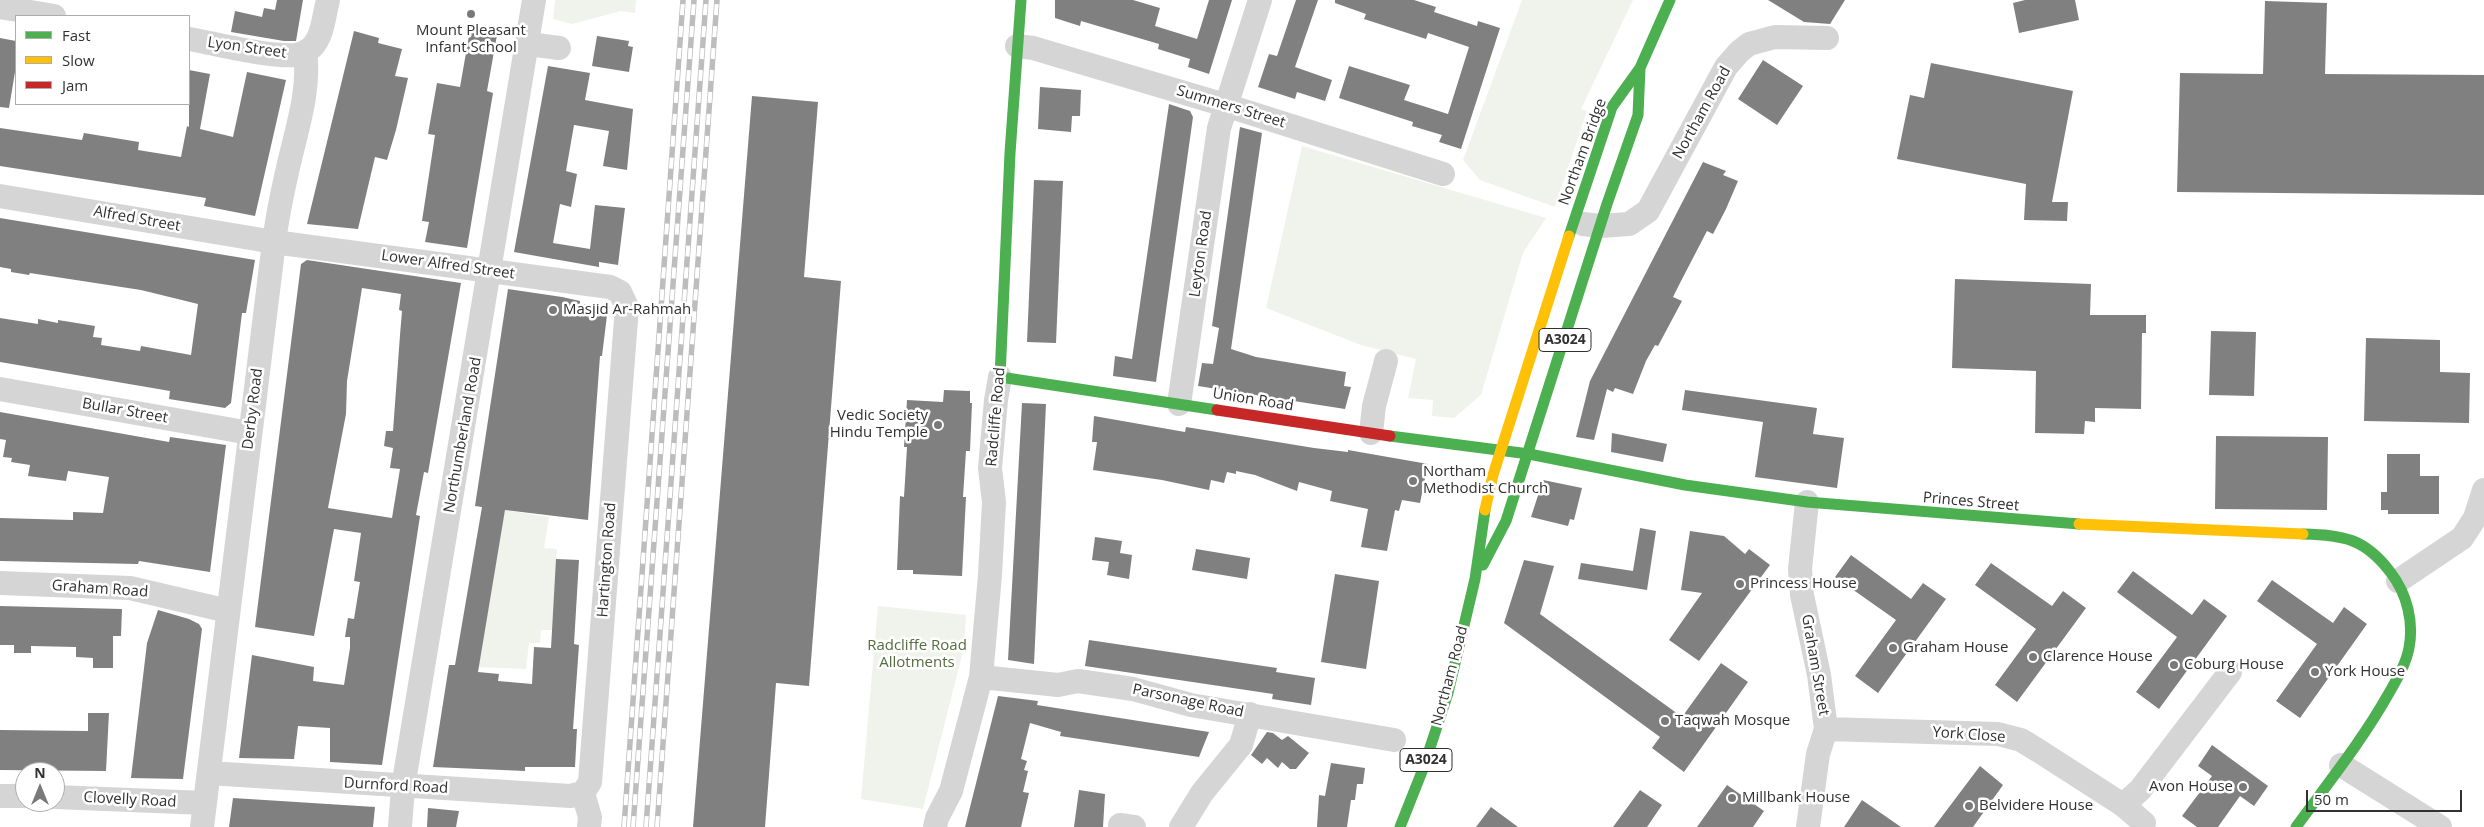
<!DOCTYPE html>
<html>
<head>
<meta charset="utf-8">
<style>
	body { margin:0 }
	#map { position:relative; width:2484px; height:827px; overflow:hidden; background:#fff; font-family:"Open Sans",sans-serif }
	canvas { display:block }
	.legend { position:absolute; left:15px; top:15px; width:175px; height:90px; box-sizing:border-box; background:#fff; border:1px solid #adadad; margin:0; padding:6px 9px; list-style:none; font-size:15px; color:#313131 }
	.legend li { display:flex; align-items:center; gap:10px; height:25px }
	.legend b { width:25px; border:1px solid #adadad }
	.north { position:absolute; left:15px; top:762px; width:50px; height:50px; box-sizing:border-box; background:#fff; border:1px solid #adadad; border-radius:50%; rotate:0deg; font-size:14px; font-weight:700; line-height:20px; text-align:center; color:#313131 }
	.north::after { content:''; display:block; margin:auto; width:18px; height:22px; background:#797979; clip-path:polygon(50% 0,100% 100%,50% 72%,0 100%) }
	.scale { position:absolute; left:2306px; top:790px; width:156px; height:22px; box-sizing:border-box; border:2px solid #313131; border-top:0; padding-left:6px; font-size:15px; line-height:18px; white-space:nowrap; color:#313131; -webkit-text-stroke:4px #fff; paint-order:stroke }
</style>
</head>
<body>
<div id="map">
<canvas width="2484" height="827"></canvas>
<ul class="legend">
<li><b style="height:6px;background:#4caf50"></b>Fast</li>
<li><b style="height:6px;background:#ffc107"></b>Slow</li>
<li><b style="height:6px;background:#c62828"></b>Jam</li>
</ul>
<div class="north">N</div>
<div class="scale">50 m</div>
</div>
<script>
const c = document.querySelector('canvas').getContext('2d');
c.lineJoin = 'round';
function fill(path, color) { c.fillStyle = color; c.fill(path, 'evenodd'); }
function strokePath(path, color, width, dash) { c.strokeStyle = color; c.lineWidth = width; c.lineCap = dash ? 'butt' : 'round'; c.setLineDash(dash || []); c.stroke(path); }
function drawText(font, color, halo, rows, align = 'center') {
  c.font = font + ' "Open Sans",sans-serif'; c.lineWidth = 5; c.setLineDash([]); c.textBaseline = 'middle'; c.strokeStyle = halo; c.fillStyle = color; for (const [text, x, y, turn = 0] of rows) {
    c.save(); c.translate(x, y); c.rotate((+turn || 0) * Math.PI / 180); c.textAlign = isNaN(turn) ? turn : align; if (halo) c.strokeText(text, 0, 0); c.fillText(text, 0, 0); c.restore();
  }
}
fill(new Path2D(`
	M555 0H636L635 13 621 11 572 24 553 19Z
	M1522 0H1633L1581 109 1587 111 1555 207 1480 180 1463 160Z
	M1302 146 1546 218 1523 253 1481 395 1454 418 1432 416 1433 400 1408 398 1416 359 1361 345 1266 308Z
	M505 510 549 517 544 548 557 549 552 630H541L540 643H529L526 669 478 667Z
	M878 606 966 615 964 647 923 809 861 799Z`), '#f0f3ec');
fill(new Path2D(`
	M277 0H303L296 41H284L231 32 235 11 262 17 264 8 275 10Z
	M1055 0H1133L1160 8 1155 26 1197 39 1209 0H1232L1209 74 1188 67 1190 59 1158 49 1159 44 1081 21 1080 26 1055 18Z
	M1296 0H1318L1295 67 1332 80 1325 101 1297 92 1295 99 1258 87 1269 54 1277 56Z
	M1335 0H1414L1436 7 1434 12 1477 26 1478 21 1500 28 1461 149 1439 142 1442 135 1412 126 1413 122 1339 98 1349 66 1410 85 1404 100 1448 114 1469 47 1428 33 1426 39 1364 19 1366 14 1335 3Z
	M1768 0H1845L1830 24 1804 22Z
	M2025 0H2075L2079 20 2019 33 2013 3Z
	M2265 1 2327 3 2325 74 2484 75V195L2177 192 2180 73 2263 74Z
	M470 30 497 35 487 91 493 93 467 248 425 242 429 222 422 221 435 135 428 134 437 83 460 87Z
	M354 31 379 38 378 43 402 49 395 76 408 78 396 130 387 160 375 157 358 229 307 224Z
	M597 36 629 41 628 46 633 47 629 72 592 66Z
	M0 38 16 41V66L9 108 0 107Z
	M1763 60 1803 86 1777 125 1738 99Z
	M1931 63 2073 91 2052 202H2068L2067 221 2024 220 2026 184 1897 159 1910 95 1924 98Z
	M548 66 590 73 585 100 633 109 627 170 603 166 609 131 574 125 566 171 577 174 571 207 560 204 553 243 590 249 595 205 625 208 618 265 599 262V267L514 252Z
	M189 70 210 74 200 129 233 137 247 72 286 80 255 216 204 206 206 198 0 166V128L82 140 84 133 139 142 138 150 181 157 187 126 189 127Z
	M1040 87 1081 90 1080 116H1072L1071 132 1038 129Z
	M752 96 818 102 804 277 841 281 809 686 776 683 765 827H693Z
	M1169 104 1190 111 1193 117 1156 382 1113 376 1115 356 1132 359Z
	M1240 127 1262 133 1231 349 1256 357 1346 372 1344 386 1351 387 1345 409 1198 386 1202 363 1213 364 1219 328 1212 326Z
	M1703 162 1726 171 1723 175 1738 181 1726 209 1713 234 1707 231 1680 283 1673 297 1682 301 1658 346 1655 345 1646 361 1633 394 1615 388 1613 392 1607 389 1594 440 1576 437 1590 381Z
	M1034 180 1063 181 1056 343 1027 342Z
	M0 218 255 260 246 313H242L231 403 225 408 169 399 170 391 0 362V318L38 324V319L58 323V320L95 326 93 337 102 338 101 345 140 351 141 346 191 355 198 304 141 290 30 273 29 275 11 272V269L0 267Z
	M307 260 461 283 428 473 424 472 416 515 420 516 382 765 330 762V728L298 726 294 759 239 758 252 655 314 667 313 681 344 685 350 648V637H345L348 618 354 619 360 582 354 581 361 533 334 529 314 636 255 627 301 264ZM362 288 401 294 399 310 402 311 400 335 393 431H386L384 446 393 448 390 468 400 469 392 518 328 508 346 414 347 381Z
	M1955 279 2091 284 2090 315H2146V333H2142L2141 409 2095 408V422L2085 421 2084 434 2035 433 2036 371 1952 368Z
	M508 289 562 297 580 301V304L608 307 602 356H600L588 520 505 510 478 672 499 674 498 681 532 684 534 647 551 648 556 559 579 560 574 644 579 645 573 729H577L575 767H525V771L433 767 449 665H455L482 507 475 506Z
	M2211 331 2256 332 2254 396 2209 395Z
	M2366 338 2440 340V372L2470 373 2469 423 2364 421Z
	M944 390 970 391V403H972L970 451H966L963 497H966L962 576 913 574V570H897L900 496 904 497 907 447H904L907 400 943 402Z
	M1685 390 1817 408 1813 434 1844 438 1837 488 1755 477 1763 422 1682 410Z
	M1022 403 1046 404 1034 664 1008 660Z
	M0 412 169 442 170 437 226 445 210 572 139 561 138 564 0 561V518L73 520V512L103 513 109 477 68 471 66 481 28 476 30 465 11 462 12 458 3 457 6 440 0 439Z
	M1094 416 1185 432 1186 427 1314 448 1348 452V450L1428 464 1420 503 1402 500 1399 511 1395 510 1387 551 1361 547 1368 509 1330 501 1332 491 1299 482 1297 491 1255 475 1236 471V474L1227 472 1224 483 1211 480 1209 490 1162 480 1093 470 1097 442H1092Z
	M1612 433 1667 444 1663 462 1611 452Z
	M2216 436 2328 437 2327 510 2215 509Z
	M2387 454H2420V476H2439V514H2388V510H2381V492H2387Z
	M1543 480 1582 488 1574 520 1570 519 1568 526 1531 517Z
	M1640 528 1656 531 1647 590 1578 579 1581 563 1633 571Z
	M1690 531 1724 536 1745 554 1749 549 1770 565 1699 661 1669 640 1702 593 1681 590Z
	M1095 537 1122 541 1120 553 1132 555 1129 579 1107 575 1109 562 1092 560Z
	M1196 549 1250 558 1247 579 1192 570Z
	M1851 555 1911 599 1923 583 1946 599 1878 693 1855 676 1896 620 1835 577Z
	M1524 560 1554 566 1540 614 1682 717 1721 663 1748 682 1684 772 1652 748 1660 737 1504 623Z
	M1991 563 2052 606 2063 591 2086 608 2017 702 1995 685 2036 629 1975 585Z
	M2133 571 2192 615 2204 599 2227 616 2159 709 2136 692 2177 637 2117 592Z
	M1335 574 1379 581 1366 669 1321 662Z
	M2272 580 2333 623 2344 607 2367 624 2300 718 2276 701 2317 644 2257 601Z
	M0 606 122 609 121 636H113V668H93V658L76 657V647L31 646V653H14V645H0Z
	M158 610 189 619 199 624 202 629 183 779 131 778 147 643Z
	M1089 640 1277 668 1276 672 1315 678 1311 705 1272 699 1273 694 1085 666Z
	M998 696 1038 701 1037 705 1209 732 1199 757 1060 736 1061 732 1030 723 1021 759 1027 761 1024 770 1028 771 1023 792 1029 793 1021 827H965Z
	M88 713H109L106 771 0 770V730L88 731Z
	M1267 732 1273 733 1282 740 1288 736 1309 753 1296 769H1290L1282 762 1278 768 1267 758 1262 764 1251 755Z
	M2212 745 2268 786 2254 806 2240 796 2218 827H2197L2182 816 2212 776 2198 766Z
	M1331 763 1365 768 1363 784H1357L1355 800H1351L1347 827H1317L1319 795 1325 796Z
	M1980 766 2003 785 1973 827H1934Z
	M1727 785 1764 811 1753 827H1697Z
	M1079 790 1105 794 1103 827H1074Z
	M1640 790 1662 805 1647 827H1613Z
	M233 798 375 807 373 827H229Z
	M1862 800 1901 827H1844Z
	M1491 807 1518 827H1476Z
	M428 808 459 811 456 827H427Z`), '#808080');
strokePath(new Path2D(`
	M0 7 54 16
	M189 39C218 44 267 57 295 55 301 54 308 51 312 47 323 36 324 15 328 0
	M528 44 559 48
	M1017 46 1033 48 1225 105 1443 174
	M0 196 274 242 610 287 620 292 627 307 590 782 583 793
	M1583 224 1601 226 1629 224 1648 211 1726 67 1739 52 1749 44 1775 37 1827 38
	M0 389 250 433
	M1179 404 1219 128 1260 0
	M1371 433 1374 406 1386 361
	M1807 502 1800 569 1802 595 1819 675 1826 729 1818 754 1808 827
	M2398 581 2462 538 2475 518 2484 490
	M0 583 130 588 228 611
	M981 677 1058 685 1078 681 1133 689 1191 705 1394 740
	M1826 729 1998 734 2021 740 2039 751 2123 805 2144 823
	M2341 765 2440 827
	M209 773 570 796 583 793
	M583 793 590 817 589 827
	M0 796H25
	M55 797 205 803
	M2123 805 2140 790 2230 672
	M1120 825 1134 827
	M202 827 274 242C278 212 284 184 291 155 299 122 310 86 305 52
	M400 827 403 787 534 0
	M935 827 937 818 951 791 981 677 990 575 994 502 990 468 996 400 1000 377
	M1181 827 1202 793 1241 745 1250 714`), '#d5d5d5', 24);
strokePath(new Path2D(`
	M1021 0 1010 153 1000 377 1217 410
	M1569 236 1612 107 1640 68 1670 0
	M1390 436 1529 454 1685 485 1807 502 2079 524
	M1483 565 1506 521 1607 204 1638 115 1640 68
	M1400 827 1423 769 1448 693 1475 579 1485 510
	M2296 827C2328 783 2362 741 2389 693 2397 679 2406 664 2409 648 2414 622 2407 594 2391 573 2365 538 2343 535 2303 534`), '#4caf50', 11);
strokePath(new Path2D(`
	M1485 510 1493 475 1569 236
	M2079 524 2303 534`), '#ffc107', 11);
strokePath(new Path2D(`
	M1217 410 1390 436`), '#c62828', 11);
const rail = new Path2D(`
	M624 827 683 0
	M633 827 694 0
	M646 827 706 0
	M657 827 717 0`);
strokePath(rail, '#bdbdbd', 5.5);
strokePath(rail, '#fff', 4, [11]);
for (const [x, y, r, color] of [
	[471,14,5,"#797979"],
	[553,310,5,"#797979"],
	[938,425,5,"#797979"],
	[1413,481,5,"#797979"],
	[1740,584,5,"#797979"],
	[1893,648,5,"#797979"],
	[2033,657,5,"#797979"],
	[2174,665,5,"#797979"],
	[2315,672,5,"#797979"],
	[1665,721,5,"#797979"],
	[2243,787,5,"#797979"],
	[1732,798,5,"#797979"],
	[1969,806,5,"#797979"]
]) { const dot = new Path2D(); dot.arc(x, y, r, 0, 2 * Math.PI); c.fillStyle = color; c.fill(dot); strokePath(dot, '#fff', 2); }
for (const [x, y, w] of [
	[1565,340,52],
	[1426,760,52]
]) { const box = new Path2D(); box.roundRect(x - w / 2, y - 11.5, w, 23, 4); c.fillStyle = '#fff'; c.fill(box); strokePath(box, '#313131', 1); }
drawText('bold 14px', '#313131', null, [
	["A3024",1565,340],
	["A3024",1426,760]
]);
drawText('15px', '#313131', '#fff', [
	["Mount Pleasant",471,31,"center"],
	["Infant School",471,48,"center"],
	["Masjid Ar-Rahmah",563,310],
	["Vedic Society",928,416,"right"],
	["Hindu Temple",928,433,"right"],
	["Northam",1423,472],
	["Methodist Church",1423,489],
	["Princess House",1750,584],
	["Graham House",1903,648],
	["Clarence House",2043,657],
	["Coburg House",2184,665],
	["York House",2325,672],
	["Taqwah Mosque",1675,721],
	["Avon House",2233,787,"right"],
	["Millbank House",1742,798],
	["Belvidere House",1979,806]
], 'left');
drawText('15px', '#313131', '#fff', [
	["Lyon Street",247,48,8],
	["Summers Street",1231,107,17],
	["Northam Road",1702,113,-61],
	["Northam Bridge",1583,152,-70],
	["Alfred Street",137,219,10],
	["Leyton Road",1201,254,-82],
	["Lower Alfred Street",448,265,8],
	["Union Road",1253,400,9],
	["Derby Road",253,409,-83],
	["Bullar Street",125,411,10],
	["Radcliffe Road",996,417,-85],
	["Northumberland Road",463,435,-80],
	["Princes Street",1971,502,5],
	["Hartington Road",607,560,-86],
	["Graham Road",100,589,4],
	["Graham Street",1815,665,80],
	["Northam Road",1450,676,-75],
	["Parsonage Road",1188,701,12],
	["York Close",1969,735,4],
	["Durnford Road",396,786,3],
	["Clovelly Road",130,800,3]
]);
drawText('15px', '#556d3e', '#fff', [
	["Radcliffe Road",917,646],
	["Allotments",917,663]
]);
</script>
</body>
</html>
